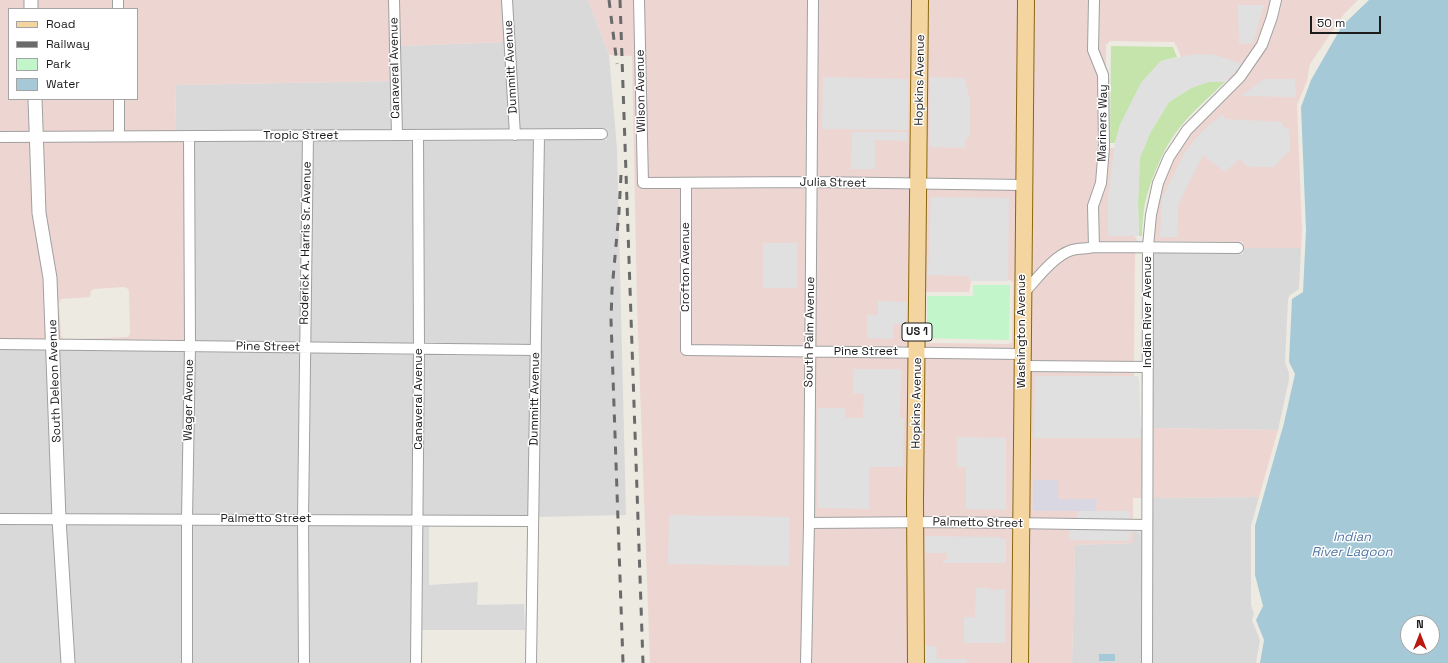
<!DOCTYPE html>
<html>
<head>
<meta charset="utf-8">
<style>
	body { margin:0 }
	#map { position:relative; width:1448px; height:663px; overflow:hidden; background:#edeae2; font-family:"Space Grotesk",sans-serif }
	canvas { display:block }
	.legend { position:absolute; left:8px; top:8px; width:130px; height:92px; box-sizing:border-box; background:#fff; border:1px solid #a4a4a4; margin:0; padding:5px 7px; list-style:none; font-size:12px; color:#1c1c1c }
	.legend li { display:flex; align-items:center; gap:8px; height:20px }
	.legend b { width:20px; border:1px solid #a4a4a4 }
	.north { position:absolute; left:1400px; top:615px; width:40px; height:40px; box-sizing:border-box; background:#fff; border:1px solid #a4a4a4; border-radius:50%; rotate:0deg; font-size:11px; font-weight:700; line-height:16px; text-align:center; color:#1c1c1c }
	.north::after { content:''; display:block; margin:auto; width:14px; height:18px; background:#b9190f; clip-path:polygon(50% 0,100% 100%,50% 72%,0 100%) }
	.scale { position:absolute; left:1310px; top:16px; width:71px; height:18px; box-sizing:border-box; border:2px solid #1c1c1c; border-top:0; padding-left:5px; font-size:12px; line-height:14px; white-space:nowrap; color:#1c1c1c; -webkit-text-stroke:3px #fff; paint-order:stroke }
</style>
</head>
<body>
<div id="map">
<canvas width="1448" height="663"></canvas>
<ul class="legend">
<li><b style="height:5px;background:#f4d5a0"></b>Road</li>
<li><b style="height:5px;background:#6a6a6a"></b>Railway</li>
<li><b style="height:11px;background:#c2f5c9"></b>Park</li>
<li><b style="height:11px;background:#a6c9d7"></b>Water</li>
</ul>
<div class="north">N</div>
<div class="scale">50 m</div>
</div>
<script>
const c = document.querySelector('canvas').getContext('2d');
c.lineJoin = 'round';
function fill(path, color) { c.fillStyle = color; c.fill(path, 'evenodd'); }
function strokePath(path, color, width, dash) { c.strokeStyle = color; c.lineWidth = width; c.lineCap = dash ? 'butt' : 'round'; c.setLineDash(dash || []); c.stroke(path); }
function drawText(font, color, halo, rows, align = 'center') {
  c.font = font + ' "Space Grotesk",sans-serif'; c.lineWidth = 3; c.setLineDash([]); c.textBaseline = 'middle'; c.strokeStyle = halo; c.fillStyle = color; for (const [text, x, y, turn = 0] of rows) {
    c.save(); c.translate(x, y); c.rotate((+turn || 0) * Math.PI / 180); c.textAlign = isNaN(turn) ? turn : align; if (halo) c.strokeText(text, 0, 0); c.fillText(text, 0, 0); c.restore();
  }
}
fill(new Path2D(`
	M512 0H588L609 55 617 149 626 515 538 517 544 140H607V129H519Z
	M505 42 509 129 402 130 400 46Z
	M391 81 392 130 175 131 176 85Z
	M534 140 531 345 424 344 423 141Z
	M303 141 300 342 194 341V142Z
	M313 141H413L414 344 310 342Z
	M1243 248H1301L1299 289 1290 295 1288 299 1285 362 1289 373V380L1278 430 1152 428 1153 252 1243 254Z
	M0 350H49L54 513H0Z
	M59 350 185 351 182 514H64Z
	M194 352 300 353 298 514H192Z
	M310 353 414 355 413 515 308 514Z
	M424 355 531 356 528 515H423Z
	M1259 497 1251 526V605L1254 614 1252 620 1260 640 1256 663H1152V498Z
	M0 524H55L63 663H0Z
	M65 525H182V663H74Z
	M192 525H298L299 663H192Z
	M308 525 413 526 411 663H309Z
	M423 526H429V585L478 582 477 605 524 604 525 630H422Z
	M1133 530H1142V663H1072L1075 545 1132 543Z`), '#dad9d9');
fill(new Path2D(`
	M0 0H26L27 9H9V99H30L31 131H0Z
	M36 0H113V9H36Z
	M123 0H389L391 81 176 85 175 131H124L123 99H137V9H123Z
	M399 0H503L505 42 400 46Z
	M588 0H634L638 188 681 189V355L805 357 801 663H650L637 304 632 56 609 55Z
	M643 0H808L807 177H648Z
	M818 0H916L914 178 817 177Z
	M925 0H1021L1019 179 924 178Z
	M1031 0H1089L1088 49 1098 76 1099 147 1096 182 1089 242 1075 244 1060 250 1053 255 1028 281Z
	M1098 0H1271L1268 15 1258 42 1237 73 1229 81 1227 78H1208L1167 98 1147 130 1134 202 1135 237 1138 241H1099L1098 208 1106 183 1108 148H1115L1181 59V57L1176 45 1174 42 1110 41 1106 45V69L1098 48Z
	M1281 0H1358L1344 14 1310 64 1307 81 1297 105 1302 230 1301 248H1243V242L1154 241 1156 216 1163 185 1174 160 1191 134 1244 80 1266 48 1277 19Z
	M39 99H114V131H41Z
	M0 142H31L46 279 49 339H0Z
	M41 142H184L185 340 81 339 128 337 130 333 129 292 128 289 124 287 94 289 91 291 90 297 61 299 59 303 61 335 63 339H58L44 212Z
	M807 188 805 346 691 345V189Z
	M817 188 914 189 912 347 815 346Z
	M924 189 1019 190 1017 348 922 347ZM971 281 1010 280 1013 282 1012 343 1008 344 926 343 924 341 925 292H969Z
	M1094 252H1135L1134 362 1027 361V296L1059 263 1077 254Z
	M814 357 912 358 911 517H814Z
	M922 358 1017 359 1016 517H921Z
	M1027 372 1134 373V428H1143L1142 498H1133V519L1026 518Z
	M1152 428 1278 430 1259 497 1152 498Z
	M941 527 1016 529 1015 663H921V528Z
	M813 528H911V663H811Z
	M1026 529 1133 530V543L1075 545 1072 663H1025Z`), '#edd5d2');
fill(new Path2D(`
	M1111 46 1173 47 1177 57 1161 61 1141 83 1120 125 1115 143H1110Z
	M1208 82H1225C1207 99 1188 115 1174 135 1162 152 1147 188 1144 209 1143 218 1142 227 1142 236H1139L1138 202 1140 158 1150 133 1169 102 1191 88Z`), '#c4e4ab');
fill(new Path2D(`
	M973 285H1010L1009 340 927 338V296H973Z`), '#c2f5c9');
fill(new Path2D(`
	M1238 5H1264L1253 43 1239 44Z
	M1194 54 1215 55 1243 64 1225 82H1208L1191 88 1169 102 1150 133 1140 158 1138 202 1139 236H1108V197L1115 143 1120 125 1141 83 1161 61Z
	M823 77 908 79V130L822 129Z
	M929 77 965 78 970 102V137H966L965 148 929 147 930 93Z
	M1264 79H1295L1296 97 1241 96Z
	M1223 114 1225 119 1282 122 1283 126 1289 129 1290 150 1274 167H1253L1245 165 1240 159 1225 172 1203 155 1178 205 1177 237H1160L1162 198 1184 154 1195 139 1209 125Z
	M852 132H907V141L875 140V169H851Z
	M931 197 1009 198 1008 281H970L968 276 928 275Z
	M763 243H797V288H763Z
	M878 301 907 302 906 324H893V339L867 338V315H878Z
	M853 369H901L900 418 904 419 903 467H869V509L818 508V408H845V418H863L864 394H853Z
	M1035 376H1137L1139 378 1141 438H1034Z
	M957 437 1006 438V510L966 509V467H957Z
	M1077 511H1130V521L1138 520 1141 537 1135 531 1131 532 1130 534V541L1069 540V529L1077 517Z
	M669 515 790 517 789 566 668 564Z
	M925 536 1000 537 1001 539H1006V563H943V560H947V553H926Z
	M976 588H990V590L1005 589V643H964V617H975Z
	M923 646H936L937 659H967V663H923Z`), '#e0e0e0');
fill(new Path2D(`
	M1033 480H1058V499H1097L1095 511H1033Z`), '#d8d7e2');
fill(new Path2D(`
	M1369 0H1448V663H1260L1264 640 1256 620 1263 606 1255 575V526L1284 423 1295 374 1289 362 1292 299 1303 292 1306 230 1301 107 1311 80 1342 26ZM1408 623H1432V647H1408Z
	M1099 654H1115V661H1099Z`), '#a6c9d7');
const minor = new Path2D(`
	M118 0V9
	M394 0 397 135
	M507 0 515 135
	M639 0 643 183 812 182 1024 185
	M1094 0 1093 50 1103 75 1104 147 1101 183 1093 206 1094 247
	M119 99V136
	M0 137 602 134
	M686 183V350L1022 354
	M1023 294C1036 280 1053 256 1072 250 1079 248 1087 249 1094 247L1238 248
	M0 344 536 350
	M1022 366 1148 367
	M0 519 533 521
	M809 523 941 522 1147 525
	M187 663V519L190 346 189 136
	M304 663 303 519 308 135
	M416 663 419 350 418 135
	M531 663 539 135
	M806 663 809 523 813 0
	M1147 663 1148 246 1151 215 1158 183 1169 157 1187 130 1240 77 1262 45 1272 17 1276 0`);
const tertiary = new Path2D(`
	M31 0V9
	M35 99 39 213 50 278 59 519 68 663`);
const primary = new Path2D(`
	M916 663 915 501 920 0
	M1020 663 1026 0`);
strokePath(minor, '#a0a0a0', 12);
strokePath(tertiary, '#a0a0a0', 15);
strokePath(primary, '#89670b', 18);
strokePath(minor, '#fff', 10);
strokePath(tertiary, '#fff', 13);
strokePath(primary, '#f4d5a0', 16);
strokePath(new Path2D(`
	M609 0 617 64
	M620 0 643 663
	M621 175 619 212 612 290 611 320 623 663`), '#6a6a6a', 3, [8, 8]);
for (const [x, y, w] of [
	[917,332,30]
]) { const box = new Path2D(); box.roundRect(x - w / 2, y - 9, w, 18, 3); c.fillStyle = '#fff'; c.fill(box); strokePath(box, '#1c1c1c', 1); }
drawText('bold 11px', '#1c1c1c', null, [
	["US 1",917,332]
]);
drawText('12px', '#1c1c1c', '#fff', [
	["Dummitt Avenue",511,67,-93],
	["Canaveral Avenue",395,68,-91],
	["Hopkins Avenue",920,80,-89],
	["Wilson Avenue",641,91,-91],
	["Mariners Way",1103,123,-89],
	["Tropic Street",301,136],
	["Julia Street",833,183,1],
	["Roderick A. Harris Sr. Avenue",306,243,-89],
	["Crofton Avenue",686,267,-90],
	["Indian River Avenue",1148,312,-90],
	["Washington Avenue",1022,331,-90],
	["South Palm Avenue",810,332,-89],
	["Pine Street",268,347,1],
	["Pine Street",866,352],
	["South Deleon Avenue",55,381,-92],
	["Canaveral Avenue",419,399,-90],
	["Dummitt Avenue",535,399,-89],
	["Wager Avenue",189,400,-89],
	["Hopkins Avenue",917,403,-89],
	["Palmetto Street",266,519],
	["Palmetto Street",978,523,1]
]);
drawText('italic 13px', '#5075a4', '#fff', [
	["Indian",1352,537],
	["River Lagoon",1352,552]
]);
</script>
</body>
</html>
